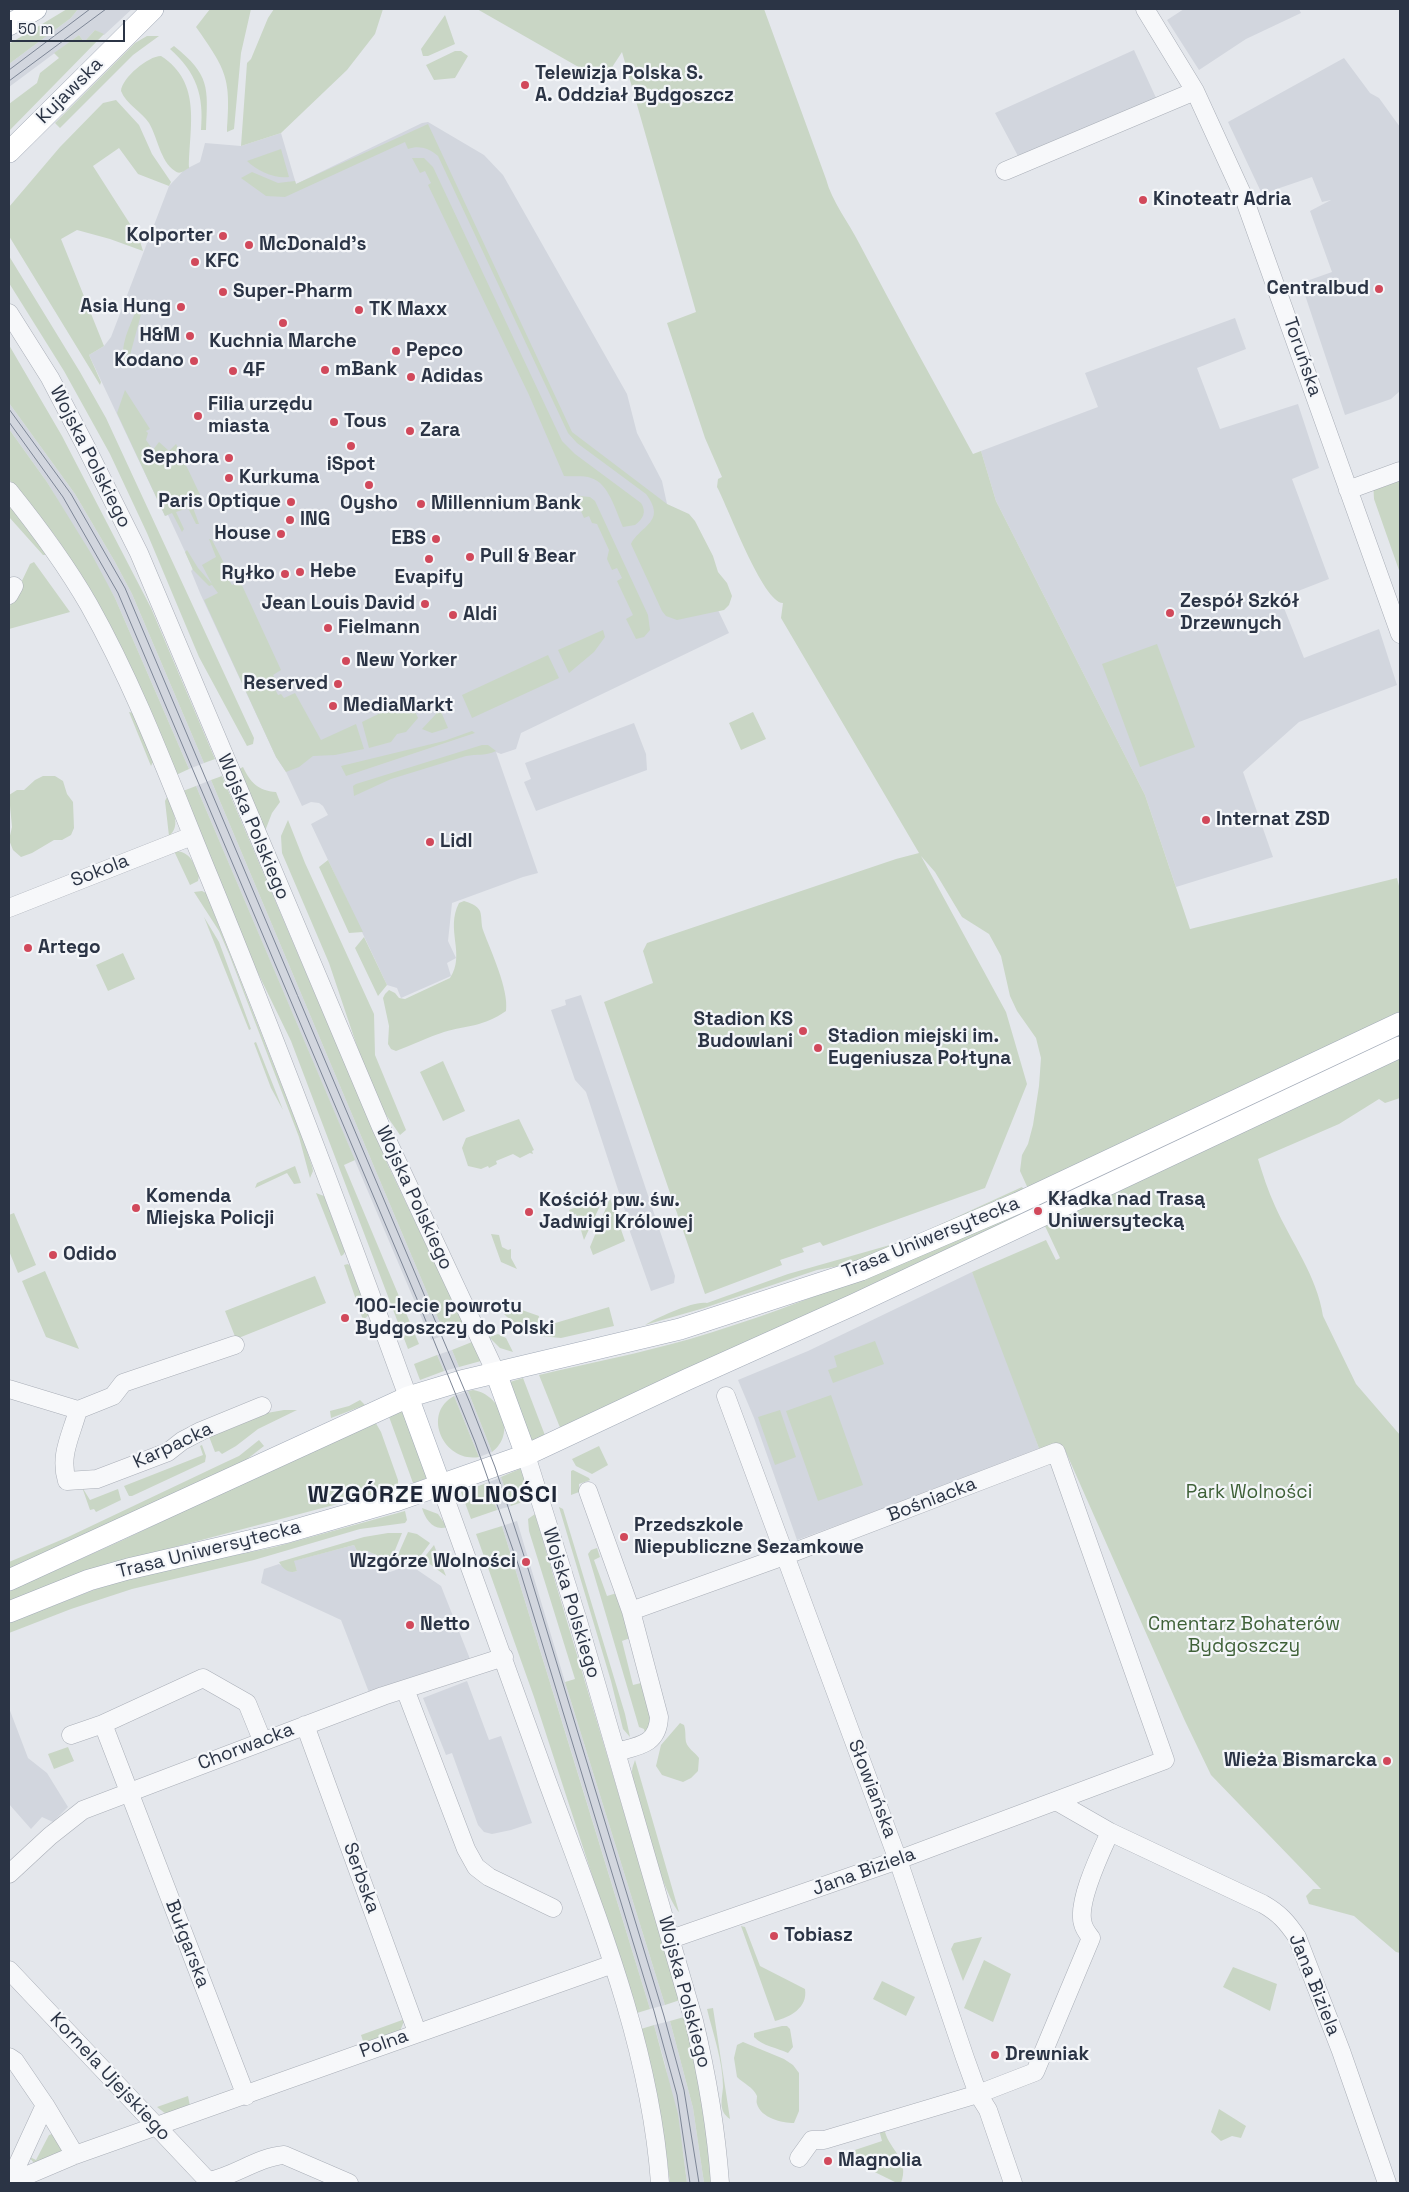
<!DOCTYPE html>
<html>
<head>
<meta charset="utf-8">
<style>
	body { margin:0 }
	#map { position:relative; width:1409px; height:2192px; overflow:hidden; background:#e4e7ec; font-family:"Space Grotesk",sans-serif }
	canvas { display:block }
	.frame { position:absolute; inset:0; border:10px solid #2b3445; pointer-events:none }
	.scale { position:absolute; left:10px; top:20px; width:115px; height:22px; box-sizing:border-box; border:2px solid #2b3445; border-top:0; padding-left:6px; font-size:15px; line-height:18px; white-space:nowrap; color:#2b3445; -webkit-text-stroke:4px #f4f6f9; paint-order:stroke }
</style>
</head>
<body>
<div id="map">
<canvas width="1409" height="2192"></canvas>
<div class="frame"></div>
<div class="scale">50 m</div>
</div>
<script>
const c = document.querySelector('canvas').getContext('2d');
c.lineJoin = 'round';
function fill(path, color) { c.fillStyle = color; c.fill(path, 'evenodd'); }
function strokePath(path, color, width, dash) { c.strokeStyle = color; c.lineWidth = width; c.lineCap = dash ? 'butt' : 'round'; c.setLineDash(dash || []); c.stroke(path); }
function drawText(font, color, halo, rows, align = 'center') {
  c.font = font + ' "Space Grotesk",sans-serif'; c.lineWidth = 4.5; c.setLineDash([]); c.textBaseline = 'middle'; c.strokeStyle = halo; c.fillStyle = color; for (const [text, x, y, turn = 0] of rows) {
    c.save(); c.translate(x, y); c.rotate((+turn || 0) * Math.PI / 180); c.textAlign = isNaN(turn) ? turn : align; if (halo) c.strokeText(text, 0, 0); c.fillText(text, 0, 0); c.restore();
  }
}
fill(new Path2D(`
	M78 9H132L104 35 95 30 84 42 79 35 9 87V64L71 18Z
	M1184 9H1299L1301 13 1246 39 1199 70 1167 20Z
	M1134 50 1157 100 1018 156 995 113Z
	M1344 58 1370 93 1379 98 1400 127V391L1391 399 1345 415 1301 283 1332 272 1310 211 1331 200 1322 202 1312 177 1262 194 1228 122Z
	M428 122 484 155 503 175 627 394 637 433 662 481 667 504 729 633 521 733 516 749 501 754 496 752 538 873 523 877 452 903 448 941 456 958 447 963 451 976 401 998 397 988 387 985 311 824 328 815 323 806 319 803 311 802 302 806 286 772 276 757 200 593 191 571 193 569 168 515 165 516 89 355 104 346 111 337 169 186 184 170 200 162 205 143 241 146 281 133 296 184 422 123Z
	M1235 318 1246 349 1197 368 1220 429 1298 404 1319 468 1292 479 1329 579 1280 598 1304 658 1379 629 1397 685 1299 722 1243 772 1273 857 1176 887 1145 795 996 501 981 451 1098 407 1085 373Z
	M9 403 75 494 115 562 132 594 204 763 189 769 115 598 47 482 9 429Z
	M634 723 646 754 647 770 536 811 524 782 531 779 525 763Z
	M211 780 445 1335 431 1340 196 786Z
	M581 995 675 1276 674 1283 651 1291 623 1212 625 1211 586 1092 575 1080 551 1010 566 1005 565 1000Z
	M972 1272 995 1327 1040 1451 797 1540 754 1418 738 1380 808 1351Z
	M452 1350 459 1367 444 1371 437 1355Z
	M468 1391 492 1452 479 1457 454 1396Z
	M501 1477 511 1506 497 1510 487 1483Z
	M517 1521 565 1682 665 2005 650 2009 584 1793 502 1526Z
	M354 1545 362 1560 367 1551 386 1559 383 1569 390 1572 410 1565 441 1586 470 1659 370 1695 341 1620 261 1583 264 1569 279 1564 294 1572 297 1571 293 1561Z
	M467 1681 489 1740 501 1736 532 1823 511 1830 492 1834 484 1832 478 1825 452 1753 446 1755 423 1698Z
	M9 1708 28 1758 47 1773 68 1807 53 1822 42 1817 31 1829 9 1804Z
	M670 2021 693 2108 704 2183H687L683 2152 665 2064 654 2025Z`), '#d2d6de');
fill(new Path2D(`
	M67 9H78L71 18 9 64V44Z
	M210 9H251L241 53 234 129 227 132C231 78 227 71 196 27Z
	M274 9H383L375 34 347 70 281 133 241 146 247 63 251 59 268 18Z
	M477 9H764L826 179C832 202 848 221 859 243 896 314 935 384 973 454L981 451 996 501 1145 795 1190 929 1397 878 1400 890V1098L1385 1103 1379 1099 1339 1124 1258 1159C1263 1175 1268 1191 1275 1206 1291 1242 1317 1276 1323 1316L1356 1384 1400 1435V1953L1396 1952 1354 1916 1309 1904 1306 1896 1313 1889H1321L1211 1775 1185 1721 1065 1450 1056 1452 1040 1451 972 1272 1046 1240 1056 1260 1060 1258 1037 1209 561 1430 539 1375C590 1363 641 1353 690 1339 809 1304 922 1252 1035 1204L1020 1171 1022 1155 1028 1144 1033 1125 1039 1086 1041 1058 1036 1038 1017 1011 1010 996 1001 956 989 934 962 917 935 872 921 856 1006 1012 1027 1084 985 1188 823 1246 820 1242 802 1248 804 1252 780 1260 782 1265 705 1294 604 1002 653 983 643 951 647 943 896 859 919 853 781 618 783 603C763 603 728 507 717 487L718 479 722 477 705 438 667 323 696 312 622 52 603 81Z
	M445 15 455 44 428 56H423L421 49Z
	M95 30 104 34 9 131V104L37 83 40 73 59 58 54 53 79 35 84 42Z
	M147 36H159L133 55 60 128 55 123 135 43Z
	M174 46C210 75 208 87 206 130H201C204 96 197 73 170 49Z
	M455 51H461L468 56 455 78 434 80 426 65Z
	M161 56C203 83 189 128 189 168 183 171 180 175 175 171 160 161 158 138 149 123 142 112 126 104 121 91 122 78 148 56 161 56Z
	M116 100 139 125 152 154 171 182 169 186 138 174 119 148 93 166 139 238 143 251 110 239 77 230 61 239 104 346 89 355 101 382 100 385 9 236V207L60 147 103 103Z
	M428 124 572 432 667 504 689 514 695 521 713 556 718 572 727 583 732 596 729 605 724 610 677 620 666 616 662 611 631 544C641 525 667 522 646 494L577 443 568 433 438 156C429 148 419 145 408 149L405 142 285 197 266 196 241 178 252 172 278 183 295 181 296 184Z
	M281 149 289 177C275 179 257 171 247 161Z
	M412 158H424L433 167 562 441 575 454 641 503C647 512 643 519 635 525L623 527C616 512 609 483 591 478 583 475 573 477 564 476L529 395 428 185 431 183 425 171 420 173Z
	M9 256 80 372 106 418 254 738 253 744 247 746 199 657 147 533 110 454 64 371 9 283Z
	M143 307 126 370C118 347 128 332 136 310Z
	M9 345 62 436 151 608 215 759 204 763 132 594 115 562 75 494 9 403Z
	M125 390 150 429 146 431 148 433 146 440 153 450 159 442 169 451 176 444 203 501 192 505 199 524H196L188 508 176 512 184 529 182 532 172 513 165 516 117 413Z
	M9 429 47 482 92 555 115 598 189 769 176 775 85 582 56 537 9 479Z
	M1400 471V573L1374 499 1373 481Z
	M579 496 590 497 595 501 648 615 650 630 644 637 636 639 626 619 633 615 617 581 622 578 617 568 612 570 607 559 609 550 597 524 592 523 589 516 584 518 580 509 576 511 571 500Z
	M9 504 45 552V555H43L9 517Z
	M209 539 212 540 229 573 226 575 232 585 240 581 281 670 273 675 279 685 274 687 278 695 281 694 284 698 295 693 321 740 356 724 364 749 335 755 313 756 299 767 286 772 276 757 204 600 218 593 212 585 209 586 193 570 185 552 187 550 198 568 212 584 202 565 216 557Z
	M34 562 70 612 9 629V608L30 564Z
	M603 630 605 637 594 652 569 673 558 650Z
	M1157 644 1195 747 1140 767 1102 664Z
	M548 655 559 678 472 718 462 695Z
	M409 699 418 718 406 732 397 734 391 742 369 748 362 722Z
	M439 707 448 728 432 733 422 729 436 714 434 709Z
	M129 712 133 713 153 762 151 766Z
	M753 712 766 739 741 750 729 723Z
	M472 731 475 733 346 776 341 766 444 741Z
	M482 745H488L496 751C487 756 476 754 466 756L391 779 354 796 353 786 356 784Z
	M243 767C250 782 258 791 276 792L280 802 272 813 265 831 239 769Z
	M43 776H55L63 781 67 794 73 802 74 828 71 835 62 840H54L32 853 21 857 13 850 9 840 12 827 9 795 17 790H24L35 780Z
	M222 776 388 1165 465 1327 445 1335 211 780Z
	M196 786 355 1160 344 1165 419 1344 408 1349 291 1041 255 967 183 791Z
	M167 797C172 810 182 825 169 836L165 801Z
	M288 820 305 863 374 1014 375 1055 406 1130 400 1135 384 1112 365 1070 329 963 282 853 281 836Z
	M174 851C191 851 194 864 199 876L198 881 190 885Z
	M328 860 363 932 349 933 319 867Z
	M202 891 206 893 302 1137 312 1166 313 1171 310 1178 299 1137 229 954 219 931 194 892Z
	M464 901C470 903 477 905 480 911 482 917 481 925 483 930 491 952 509 989 506 1011 483 1027 468 1025 444 1032 428 1037 412 1045 396 1051L391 1049 388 1044 389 1026 383 998 385 994 389 990 395 993 399 998 405 999 450 978C466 954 445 930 459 903Z
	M204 917 219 942 251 1029 249 1030Z
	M364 937 387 985 378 996 355 948Z
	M123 953 135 979 108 991 96 965Z
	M256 1042 283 1110 271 1088 254 1043Z
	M443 1061 465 1111 443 1121 420 1072Z
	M519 1119 534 1150 532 1151 533 1154 530 1153 520 1158 513 1154 496 1161 497 1164 489 1168 488 1166 481 1169 468 1166 462 1148 466 1138Z
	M295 1166 301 1183 294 1184 287 1173 255 1188 257 1183Z
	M1022 1187 1024 1190 909 1242 844 1265 817 1270 704 1308 645 1325C656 1318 695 1300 707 1303L788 1274 904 1241Z
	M316 1193 324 1196 345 1252 343 1255 341 1256Z
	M605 1195 584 1240 576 1214 571 1215 569 1210Z
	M610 1198 625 1241 593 1255 590 1247Z
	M14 1213 36 1265 18 1273 9 1251V1215Z
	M491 1234 499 1235 502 1247 508 1250 511 1249V1258L517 1269 501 1262Z
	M348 1264 350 1266 369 1315 363 1320 344 1265Z
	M45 1271 79 1349 46 1337 22 1281Z
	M315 1276 326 1303 236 1339 225 1311Z
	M609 1307 614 1326 561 1338 541 1336 542 1327Z
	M519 1309 539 1316 536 1335 519 1329 504 1314Z
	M498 1334 506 1338 513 1352 500 1348 489 1337Z
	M875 1341 884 1364 833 1383 828 1370 837 1367 834 1356Z
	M472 1342 481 1361 459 1367 452 1350Z
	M437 1355 444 1371 420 1380 414 1364Z
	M523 1378 546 1438 532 1442 510 1382Z
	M473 1390C501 1394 517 1434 492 1452L468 1391Z
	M831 1395 863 1485 818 1501 786 1411Z
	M454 1396 479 1457C444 1463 421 1414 454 1396Z
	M360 1400 365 1405 331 1418 330 1411 349 1406Z
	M402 1407 428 1478 413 1483 388 1414Z
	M284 1410H297L258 1429 236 1446 222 1454 219 1451 215 1452 208 1434 267 1413Z
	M780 1410 796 1457 775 1465 758 1417Z
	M374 1420 381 1432 398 1480V1488L122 1561 9 1603V1591L123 1540Z
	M259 1440 264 1446 242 1463 9 1571V1562L68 1537 226 1462 239 1456Z
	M202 1445 206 1456 205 1462 132 1496H129L124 1486 203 1455 200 1446Z
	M599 1446 608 1465 592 1474 576 1466 572 1459Z
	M522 1468 531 1499 511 1506 501 1477Z
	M573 1470 589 1478 590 1480 579 1484V1492L571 1495V1471Z
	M487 1483 497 1510 471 1519 461 1492Z
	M82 1487 90 1500 118 1489 121 1500 96 1512 94 1509 90 1510Z
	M559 1507 563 1509 625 1714 630 1737 623 1729 611 1681Z
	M422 1508 438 1514 447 1527C434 1532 425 1519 422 1508Z
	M405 1511 407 1520 405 1523 360 1529 254 1560 132 1589 71 1609 9 1633V1623L96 1589 125 1580 172 1568 275 1547Z
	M535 1514 680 2000 665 2005 565 1682 575 1679 529 1531 528 1519Z
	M502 1526 650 2009 637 2013 534 1697 476 1534Z
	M408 1532 417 1534 430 1543 419 1558 393 1566Z
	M388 1533H402L389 1565 383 1568 386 1559 367 1551 362 1561 354 1545 294 1561 297 1571C289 1574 283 1569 279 1562L364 1537Z
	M434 1545 446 1576 423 1559Z
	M597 1548 600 1557 594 1560 607 1596 617 1593 630 1638 622 1641 633 1685 641 1683C648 1701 657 1716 645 1733L644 1729 639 1727 588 1554 591 1550Z
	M680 1723 684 1725C686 1731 685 1736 686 1742 688 1749 695 1752 699 1758L698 1771 691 1778 683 1782 662 1775 656 1766 661 1745Z
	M68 1747 74 1761 54 1769 48 1754Z
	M635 1760 640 1777 679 1912C665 1898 633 1793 632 1771 632 1767 634 1764 635 1760Z
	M741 1926 745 1927 760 1966 805 1989C808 2008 790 2017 775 2021Z
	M982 1937 963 1981 951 1949 954 1943Z
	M984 1960 1011 1974 993 2022 964 2008Z
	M1233 1967 1277 1984 1270 2011 1223 1987Z
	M882 1981 915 1997 906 2016 873 1999Z
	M713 2008 730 2119C718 2111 722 2100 723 2087 723 2061 713 2034 707 2009Z
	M684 2017 705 2106 713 2183H704L693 2108 670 2021Z
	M405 2019 400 2031 364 2044 361 2035Z
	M654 2025 678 2114 687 2183H670L664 2139 641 2029Z
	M782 2026H787L790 2029 793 2047 788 2053C778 2048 762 2046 754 2037V2033Z
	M743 2042 784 2059 793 2065 799 2073V2111L794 2123C782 2123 761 2118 757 2104 756 2102 757 2099 757 2096 753 2087 743 2083 737 2077L734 2058 737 2045Z
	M188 2096 190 2106 166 2114 157 2107Z
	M1219 2109 1246 2126 1241 2138 1232 2136 1221 2141 1211 2132Z
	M879 2130 885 2132C890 2150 910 2160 901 2183H897L840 2155 882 2141Z
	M55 2133 65 2150 35 2164 28 2156 36 2160 49 2135Z`), '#c9d6c5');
const minor = new Path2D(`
	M1145 9 1195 91 1244 198 1400 634
	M1005 171 1195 91
	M9 313 50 378 86 447 139 553 381 1127 496 1373
	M1348 490 1400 471
	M9 491C38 527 66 565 89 605 138 692 172 787 210 879 280 1050 345 1223 408 1397
	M9 595 14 586
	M9 908 192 836
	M9 1389 78 1410C71 1436 59 1455 67 1481L97 1479 168 1452 182 1441 201 1431 262 1406
	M726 1396 898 1860 965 2058 978 2094 988 2110 1013 2183
	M78 1410 113 1396 123 1383 235 1345
	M526 1455 578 1621 694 2021C707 2075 716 2128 720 2183
	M441 1487C476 1584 511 1681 546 1778 594 1909 650 2042 660 2183
	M588 1491 631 1611 659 1717C658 1745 638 1746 616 1752
	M631 1611 784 1556 1056 1452 1165 1760 898 1860 671 1939
	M405 1689 466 1849 476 1867 489 1877 553 1908
	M305 1725 417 2032
	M71 1735 103 1724
	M1056 1801 1110 1832 1263 1904C1279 1913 1287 1922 1297 1937L1341 2051 1387 2183
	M9 1874 50 1836 83 1810 383 1696 504 1657
	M9 1970 210 2183
	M9 2057 15 2061 45 2105 75 2155
	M246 2096 103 1724 203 1678 247 1703 262 1740
	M799 2158 812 2140H824L978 2094 1035 2072 1091 1938C1088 1934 1084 1929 1083 1924 1076 1903 1101 1852 1110 1832
	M10 2181 45 2105
	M209 2181C235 2176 258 2157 284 2155L349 2183
	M9 2183 75 2155 613 1964`);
const major = new Path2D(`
	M9 25 36 9
	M9 152 153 9
	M496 1373 526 1455
	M408 1397 441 1487
	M9 1580 408 1397 461 1381 680 1329 861 1270 1018 1203 1400 1023
	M9 1612 89 1580 128 1569 288 1532 395 1501 526 1455 686 1380 855 1304 1400 1047`);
strokePath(minor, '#a9aeb7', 19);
strokePath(major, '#a3abb8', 22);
strokePath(minor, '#f7f8fa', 18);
strokePath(major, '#fff', 21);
strokePath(new Path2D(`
	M9 70 90 9
	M9 81 106 9
	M9 409 71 494 125 588 470 1403 495 1467 526 1562 664 2016 684 2090 699 2183
	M9 422 63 497 118 593 417 1299 475 1442 518 1564 654 2011 677 2095 690 2183`), '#7d8696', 1);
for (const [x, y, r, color] of [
	[525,85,5,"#d1495b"],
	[1143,200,5,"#d1495b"],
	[223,236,5,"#d1495b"],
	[249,245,5,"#d1495b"],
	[195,262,5,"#d1495b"],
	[1379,289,5,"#d1495b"],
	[223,292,5,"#d1495b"],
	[181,307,5,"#d1495b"],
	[359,310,5,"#d1495b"],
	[283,323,5,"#d1495b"],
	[190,336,5,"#d1495b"],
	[396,351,5,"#d1495b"],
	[194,361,5,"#d1495b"],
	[325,370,5,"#d1495b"],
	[233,371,5,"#d1495b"],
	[411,377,5,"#d1495b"],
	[198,416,5,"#d1495b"],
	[334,422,5,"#d1495b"],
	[410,431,5,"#d1495b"],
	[351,446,5,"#d1495b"],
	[229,458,5,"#d1495b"],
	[229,478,5,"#d1495b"],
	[369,485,5,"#d1495b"],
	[291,502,5,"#d1495b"],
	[421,504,5,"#d1495b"],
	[290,520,5,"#d1495b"],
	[281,534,5,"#d1495b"],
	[436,539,5,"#d1495b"],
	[470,557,5,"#d1495b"],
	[429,559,5,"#d1495b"],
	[300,572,5,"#d1495b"],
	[285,574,5,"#d1495b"],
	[425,604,5,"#d1495b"],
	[1170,613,5,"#d1495b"],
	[453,615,5,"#d1495b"],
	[328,628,5,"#d1495b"],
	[346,661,5,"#d1495b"],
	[338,684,5,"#d1495b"],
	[333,706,5,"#d1495b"],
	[1206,820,5,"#d1495b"],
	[430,842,5,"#d1495b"],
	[28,948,5,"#d1495b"],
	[803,1031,5,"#d1495b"],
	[818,1048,5,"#d1495b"],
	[136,1208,5,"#d1495b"],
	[1038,1211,5,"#d1495b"],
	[529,1212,5,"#d1495b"],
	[53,1255,5,"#d1495b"],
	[345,1318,5,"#d1495b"],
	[624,1537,5,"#d1495b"],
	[526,1562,5,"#d1495b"],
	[410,1625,5,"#d1495b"],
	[1387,1761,5,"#d1495b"],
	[774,1936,5,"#d1495b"],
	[995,2055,5,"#d1495b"],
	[828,2161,5,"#d1495b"]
]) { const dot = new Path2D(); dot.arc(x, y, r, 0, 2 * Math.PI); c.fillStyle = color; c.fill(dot); strokePath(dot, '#f4f6f9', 2); }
drawText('bold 19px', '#2b3445', '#f4f6f9', [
	["Telewizja Polska S.",535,74],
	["A. Oddział Bydgoszcz",535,96],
	["Kinoteatr Adria",1153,200],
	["Kolporter",213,236,"right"],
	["McDonald's",259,245],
	["KFC",205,262],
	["Centralbud",1369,289,"right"],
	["Super-Pharm",233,292],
	["Asia Hung",171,307,"right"],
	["TK Maxx",369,310],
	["H&M",180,336,"right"],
	["Kuchnia Marche",283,342,"center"],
	["Pepco",406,351],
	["Kodano",184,361,"right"],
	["mBank",335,370],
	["4F",243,371],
	["Adidas",421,377],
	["Filia urzędu",208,405],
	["miasta",208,427],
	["Tous",344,422],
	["Zara",420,431],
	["Sephora",219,458,"right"],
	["iSpot",351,465,"center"],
	["Kurkuma",239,478],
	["Paris Optique",281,502,"right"],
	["Oysho",369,504,"center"],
	["Millennium Bank",431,504],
	["ING",300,520],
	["House",271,534,"right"],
	["EBS",426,539,"right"],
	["Pull & Bear",480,557],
	["Hebe",310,572],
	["Ryłko",275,574,"right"],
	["Evapify",429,578,"center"],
	["Zespół Szkół",1180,602],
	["Drzewnych",1180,624],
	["Jean Louis David",415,604,"right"],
	["Aldi",463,615],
	["Fielmann",338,628],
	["New Yorker",356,661],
	["Reserved",328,684,"right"],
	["MediaMarkt",343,706],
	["Internat ZSD",1216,820],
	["Lidl",440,842],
	["Artego",38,948],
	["Stadion KS",793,1020,"right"],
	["Budowlani",793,1042,"right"],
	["Stadion miejski im.",828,1037],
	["Eugeniusza Połtyna",828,1059],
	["Komenda",146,1197],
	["Miejska Policji",146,1219],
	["Kładka nad Trasą",1048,1200],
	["Uniwersytecką",1048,1222],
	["Kościół pw. św.",539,1201],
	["Jadwigi Królowej",539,1223],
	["Odido",63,1255],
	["100-lecie powrotu",355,1307],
	["Bydgoszczy do Polski",355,1329],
	["Przedszkole",634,1526],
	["Niepubliczne Sezamkowe",634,1548],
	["Wzgórze Wolności",516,1562,"right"],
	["Netto",420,1625],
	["Wieża Bismarcka",1377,1761,"right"],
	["Tobiasz",784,1936],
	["Drewniak",1005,2055],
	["Magnolia",838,2161]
], 'left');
drawText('19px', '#2b3445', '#f4f6f9', [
	["Kujawska",70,91,-45],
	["Toruńska",1302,357,71],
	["Wojska Polskiego",90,457,63],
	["Wojska Polskiego",253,827,67],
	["Sokola",100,871,-21],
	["Wojska Polskiego",414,1198,65],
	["Trasa Uniwersytecka",931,1238,-22],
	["Karpacka",173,1446,-25],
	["Bośniacka",932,1500,-21],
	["Trasa Uniwersytecka",209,1550,-14],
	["Wojska Polskiego",571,1603,73],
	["Chorwacka",246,1747,-21],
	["Słowiańska",872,1789,69],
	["Jana Biziela",864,1872,-20],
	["Serbska",361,1878,70],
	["Bułgarska",187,1944,69],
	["Jana Biziela",1314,1985,68],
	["Wojska Polskiego",684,1992,75],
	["Polna",384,2044,-20],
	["Kornela Ujejskiego",110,2077,47]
]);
drawText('19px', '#3f6138', '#f4f6f9', [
	["Park Wolności",1249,1493],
	["Cmentarz Bohaterów",1244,1625],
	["Bydgoszczy",1244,1647]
]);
c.letterSpacing = '1px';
drawText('bold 24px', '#1d2536', '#f4f6f9', [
	["WZGÓRZE WOLNOŚCI",433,1495]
]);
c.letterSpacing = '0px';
</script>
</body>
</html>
